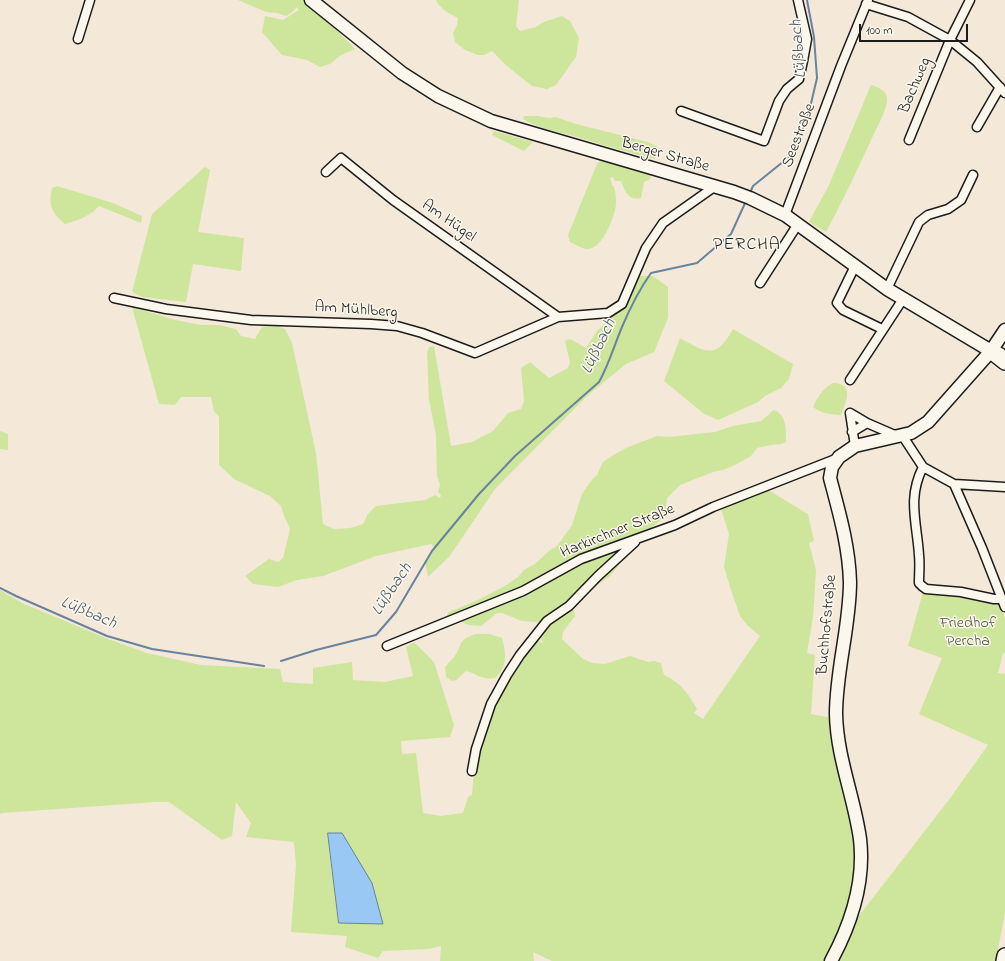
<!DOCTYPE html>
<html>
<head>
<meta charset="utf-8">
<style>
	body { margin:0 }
	#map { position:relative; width:1005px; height:961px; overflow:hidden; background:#f4e8d8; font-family:"Indie Flower",sans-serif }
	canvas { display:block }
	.scale { position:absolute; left:859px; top:24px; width:109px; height:18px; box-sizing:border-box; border:2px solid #1c1c1c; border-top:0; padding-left:5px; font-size:12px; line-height:14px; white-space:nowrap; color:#1c1c1c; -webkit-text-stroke:3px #fbf7ec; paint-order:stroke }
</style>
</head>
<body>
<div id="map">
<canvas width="1005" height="961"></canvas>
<div class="scale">100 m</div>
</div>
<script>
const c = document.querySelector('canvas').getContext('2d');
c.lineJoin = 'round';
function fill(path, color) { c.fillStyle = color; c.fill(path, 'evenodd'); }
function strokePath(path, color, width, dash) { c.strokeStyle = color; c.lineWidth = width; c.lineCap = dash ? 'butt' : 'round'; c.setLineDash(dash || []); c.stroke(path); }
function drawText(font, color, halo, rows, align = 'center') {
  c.font = font + ' "Indie Flower",sans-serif'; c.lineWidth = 3; c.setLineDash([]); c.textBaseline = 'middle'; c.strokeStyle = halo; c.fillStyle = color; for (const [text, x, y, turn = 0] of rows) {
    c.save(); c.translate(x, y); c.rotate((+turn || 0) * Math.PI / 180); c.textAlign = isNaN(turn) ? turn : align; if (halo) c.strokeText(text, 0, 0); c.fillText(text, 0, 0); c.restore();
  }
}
fill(new Path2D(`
	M238 0H306C310 8 315 16 325 18L355 49 341 55 330 64 320 67 307 60 282 55 262 32 265 16 283 20 299 10 297 7 291 13 286 16 277 13 266 12Z
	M436 0H519L516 26 520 31 536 27 544 22 562 16 570 21 579 38 576 57 556 85 547 89 532 86 507 66 492 51 484 55H478L465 50 455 42 453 33 457 25 458 18C450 14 440 9 436 0Z
	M871 85C878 87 888 91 887 100 886 112 877 127 872 138 857 170 843 201 826 232L809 222 829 185Z
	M524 116H537L549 118 556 117 576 124 648 142 658 147 659 155 654 159C626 152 598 143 570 135 555 131 537 128 523 119Z
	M494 131 533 142 524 151 492 135Z
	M604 159 652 172 650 179 644 182 641 198C628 201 625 191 621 181H615L613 177 610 178 612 185 614 187C616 194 617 203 615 210 612 222 602 249 587 249 582 249 575 244 570 242L568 235 597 164 601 160Z
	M205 167 210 170 198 232 244 238 241 271 193 264 186 302 142 297 132 292 152 214Z
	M57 186 113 203 142 216 141 223 99 206C90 216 79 220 65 224 52 213 48 206 52 188Z
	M639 276H653L668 287V318L654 352 626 364 588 395 495 489 449 557 428 577 425 562 434 547 431 544 376 556 323 576 297 580 278 587 253 584 245 576 269 559 278 562 283 558 290 529 284 516 281 506 270 496 234 479 219 465V417L214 411 211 397H181L175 405 159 404 132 307 175 320 201 325H219L236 329 241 336 255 339 262 327 274 325 285 329 292 343 316 453 323 524 334 529 350 528 363 524 368 514 376 506 425 500 435 495 440 498 441 495 438 492 440 485 437 476 436 435 429 400 427 353 429 347 434 346 451 446 472 442 493 431 508 413 521 409 524 401 521 368 530 362 549 378 568 368 570 362 565 341 570 339 586 348 597 331 626 304Z
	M733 329 793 364 789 379 781 388 765 396 758 402 718 420 703 413 664 381 680 338C693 345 709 358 722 345 726 341 730 334 733 329Z
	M833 383C855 384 846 401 841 415 830 414 822 414 813 407 819 396 822 389 833 383Z
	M774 410C787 415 786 430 786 442L782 444 771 445 757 448 751 456 735 465 723 470 713 472 680 485 667 498 665 516 624 552 619 565 609 577 576 599 549 620 537 622 522 621 502 613H497L481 626 469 625 447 616 448 612 459 608 478 600 503 587 518 577 524 570 535 564 550 550 557 546 572 525 582 494 590 482 597 475 603 462 612 456 626 448 657 436 669 437 715 432 733 426 761 421Z
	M0 431 8 434V450L0 449Z
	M768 490 808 514 814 541 809 543 816 570 813 617 807 653 815 655 811 714 842 720 843 741 866 855 865 882 855 921 951 797 988 745 919 714 942 658 908 646 923 592 933 591 1000 602 1005 619V653H1003L998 673 1005 674V912L996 961H552L533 952 534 961H440L441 946 429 949 383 951 378 958 345 947 347 936 291 932 296 865 294 842 246 837 251 823 236 802 232 836 222 840 169 802H155L2 813 0 814V590L22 603 108 639 147 653 201 665 280 669 283 682 313 684V668L352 662 353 680 385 682 413 676 406 647 414 642 434 662 454 725 450 737 401 741 402 754 416 753 423 813 441 816 463 813 468 797 472 795 474 768 480 739 507 674 536 638 543 644 541 638C548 626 561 613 574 610L575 616 563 632 562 639 583 659 592 663 605 664 630 656 648 662 654 661 661 663 664 675C681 683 688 693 697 709L694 713 703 719 760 636 747 625 740 616 730 587 724 567 729 534 721 509Z
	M476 634H490L502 638C506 652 508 667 495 678 479 680 479 674 466 671L456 680 452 681 446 677 445 667C448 663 452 660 454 657 463 645 457 640 476 634Z`), '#cde69c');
const water = new Path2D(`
	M328 833H342L372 883 383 924 339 923Z`);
fill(water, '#9ac8f5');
strokePath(water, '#68839e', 1);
strokePath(new Path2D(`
	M750 193 753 186 794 153 809 112 817 78 814 37 807 0
	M0 588 16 596 107 636 152 649 264 666
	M281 661 316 650 376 635 396 612 432 551 479 494 515 456 599 382C609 364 614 346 622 327 630 308 639 290 651 273L697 263 731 234 746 201`), '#68839e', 2);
const street = new Path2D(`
	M866 4 908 17 950 40 977 62 1005 93
	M78 39 90 0
	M681 111 764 141 779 101 787 89 799 79 803 61 807 39 798 0
	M977 127 1000 87
	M909 140 950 40 970 0
	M326 172 341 158 393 200 558 317
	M785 215 841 66 868 0
	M855 266 837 303 843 310 882 329
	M760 283 798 224
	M887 289 919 222 928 215 948 209 961 200 973 175
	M114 298 166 309 251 320 371 324 397 326 422 333 475 353 558 317 608 313 622 304 646 248 663 223 714 187
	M850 380 903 299
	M850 413 855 446
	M850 413 867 423
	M852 432 867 423 897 436
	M902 435 923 467 954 484 982 548 1005 607
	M923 467C907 498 917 523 919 555 920 564 919 573 919 583L922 586 926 589 961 592 994 599H1002
	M954 484 1005 487
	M387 646 523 591 581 559 675 525 713 507 838 458
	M472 771 476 749 491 704 507 675 520 655 547 621 569 606 598 576 635 542`);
const secondary = new Path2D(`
	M311 0 402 73 438 96 491 121 734 192 750 198 785 215 887 289 991 351 1000 354
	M831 961C851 924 865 881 860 839 854 796 837 758 836 714 836 670 850 626 850 582 849 546 839 512 830 478L832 467 839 457 855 446 911 433 928 422 991 351 1005 330`);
const highway = new Path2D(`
	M991 351 1005 362
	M1004 961 1005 956`);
strokePath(street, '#1c1c1c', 11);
strokePath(secondary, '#1c1c1c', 15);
strokePath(highway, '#1c1c1c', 18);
strokePath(street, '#fbf7ec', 8);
strokePath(secondary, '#fbf7ec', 12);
strokePath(highway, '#fbf7ec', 15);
drawText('16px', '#1c1c1c', '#fbf7ec', [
	["Bachweg",916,86,-67],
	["Seestraße",800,136,-69],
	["Berger Straße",665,156,16],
	["Am Hügel",448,222,35],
	["Am Mühlberg",356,311,4],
	["Harkirchner Straße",618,532,-22],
	["Buchhofstraße",828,625,-85]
]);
drawText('16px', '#515942', '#fbf7ec', [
	["Friedhof",968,624],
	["Percha",968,642]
]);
drawText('italic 17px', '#485868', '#fbf7ec', [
	["Lüßbach",800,49,-95],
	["Lüßbach",600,347,-64],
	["Lüßbach",393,590,-56],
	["Lüßbach",88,614,23]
]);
c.letterSpacing = '1px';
drawText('18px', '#1c1c1c', '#fbf7ec', [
	["PERCHA",747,246]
]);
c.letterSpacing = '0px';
</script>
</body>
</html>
